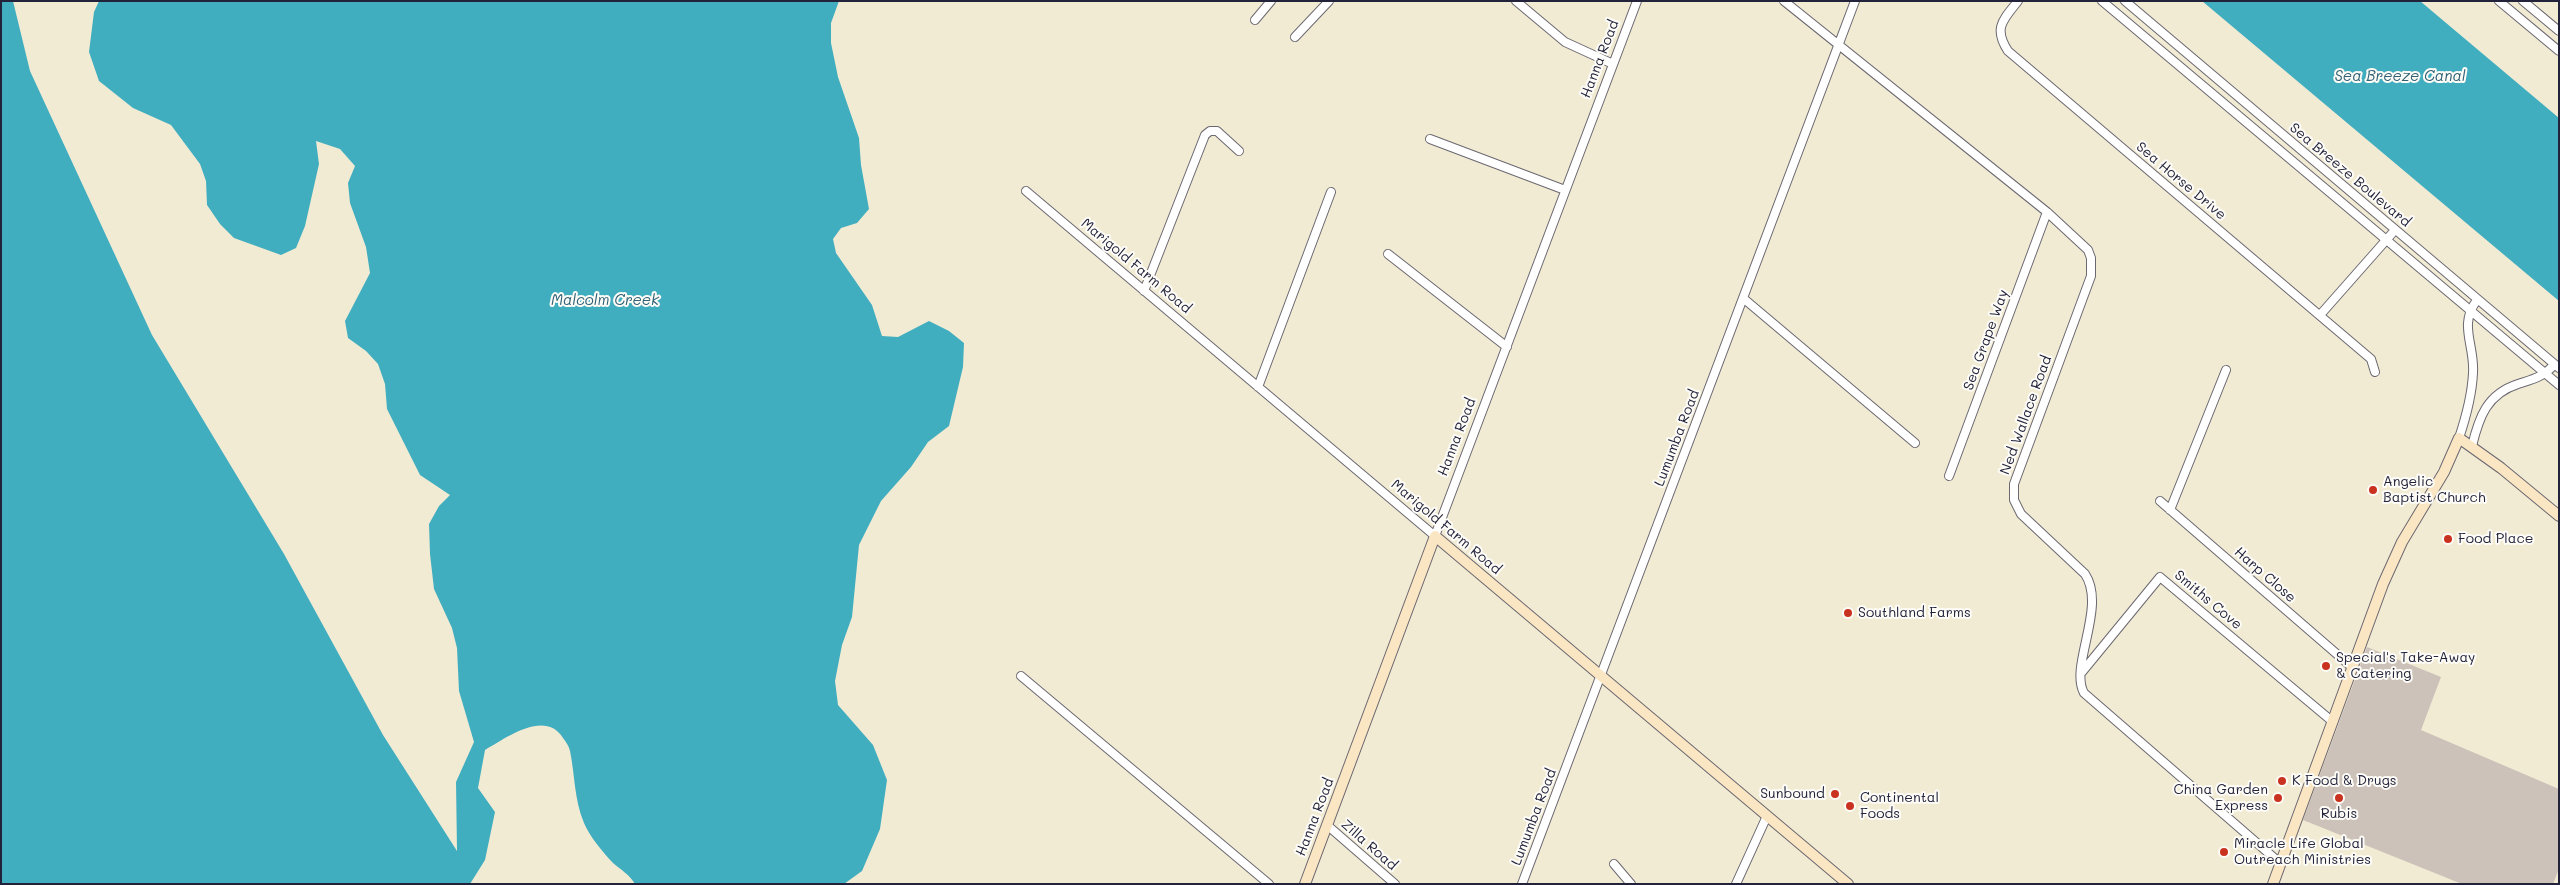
<!DOCTYPE html>
<html>
<head>
<meta charset="utf-8">
<style>
	body { margin:0 }
	#map { position:relative; width:2560px; height:885px; overflow:hidden; background:#f2ebd4; font-family:Mali,sans-serif }
	canvas { display:block }
	.frame { position:absolute; inset:0; border:2px solid #22223b; pointer-events:none }
</style>
</head>
<body>
<div id="map">
<canvas width="2560" height="885"></canvas>
<div class="frame"></div>
</div>
<script>
const c = document.querySelector('canvas').getContext('2d');
c.lineJoin = 'round';
function fill(path, color) { c.fillStyle = color; c.fill(path, 'evenodd'); }
function strokePath(path, color, width, dash) { c.strokeStyle = color; c.lineWidth = width; c.lineCap = dash ? 'butt' : 'round'; c.setLineDash(dash || []); c.stroke(path); }
function drawText(font, color, halo, rows, align = 'center') {
  c.font = font + ' Mali,sans-serif'; c.lineWidth = 4; c.setLineDash([]); c.textBaseline = 'middle'; c.strokeStyle = halo; c.fillStyle = color; for (const [text, x, y, turn = 0] of rows) {
    c.save(); c.translate(x, y); c.rotate((+turn || 0) * Math.PI / 180); c.textAlign = isNaN(turn) ? turn : align; if (halo) c.strokeText(text, 0, 0); c.fillText(text, 0, 0); c.restore();
  }
}
fill(new Path2D(`
	M2367 647 2441 677 2421 730 2559 789V869L2553 884H2462L2303 820Z`), '#ccc2b9');
fill(new Path2D(`
	M1 1H13L30 71 152 335 284 554 383 735 457 851 456 782 474 742 459 691 457 648 452 628 434 589 430 554 429 524 439 506 450 495 420 475 387 409 385 384 378 364 366 351 348 338 345 321 370 273 366 247 350 203 348 183 355 166 340 149 316 141 319 164 305 226 296 248 281 255 234 238 220 224 207 205 206 181 200 164 171 125 133 108 99 81 89 52 94 12 99 1H839L831 23V43L838 77 859 138 861 165 869 209 857 223 841 228 833 239 836 253 872 305 882 336 898 337 929 321 949 331 964 343 963 367 949 426 928 442 911 467 881 501 859 545 852 617 842 645 835 681 838 705 873 745 887 780 880 829 862 871 844 884H635C629 874 621 870 613 863 602 851 590 837 584 823 574 799 575 775 570 751 569 746 566 742 563 738 545 709 506 738 485 750L478 788 495 812 485 860 470 884H1Z
	M2202 1H2420L2559 118V301Z`), '#41aec0');
const street = new Path2D(`
	M1516 1 1565 42 1613 64
	M1784 1 2047 212 2088 250 2091 258V276L2014 484V500L2021 514 2085 574C2107 607 2069 666 2084 693L2280 863
	M2018 1C2003 20 1993 28 2008 51L2371 359 2375 372
	M2102 1 2559 385
	M2125 1 2559 368
	M2499 1 2559 51
	M2523 1 2559 31
	M1255 20 1271 1
	M1295 37 1329 1
	M1430 139 1565 190
	M1026 191 1435 536 1637 1
	M1388 254 1507 347
	M1144 291 1205 135 1210 131H1217L1239 151
	M1743 298 1915 443
	M2320 315 2395 230
	M1258 387 1331 192
	M2459 438C2466 417 2472 395 2473 373 2475 345 2458 325 2477 300
	M2472 446C2479 417 2487 394 2518 384 2533 379 2543 377 2554 365
	M1949 476 2047 212
	M2160 501 2353 668
	M2170 510 2226 370
	M2082 672 2160 577 2333 722
	M1021 676 1269 884
	M1327 825 1395 884
	M1614 864 1631 884
	M1522 884 1855 1
	M1736 884 1767 816`);
const secondary = new Path2D(`
	M1305 884 1435 536 1848 884
	M2273 884 2383 584 2402 542 2444 472 2459 438 2501 468 2559 516`);
strokePath(street, '#6b6871', 10);
strokePath(secondary, '#6b6871', 12);
strokePath(street, '#fff', 8);
strokePath(secondary, '#fbe6c3', 10);
for (const [x, y, r, color] of [
	[2373,490,5,"#c8321e"],
	[2448,539,5,"#c8321e"],
	[1848,613,5,"#c8321e"],
	[2326,666,5,"#c8321e"],
	[2282,781,5,"#c8321e"],
	[1835,794,5,"#c8321e"],
	[2278,798,5,"#c8321e"],
	[2339,798,5,"#c8321e"],
	[1850,806,5,"#c8321e"],
	[2224,852,5,"#c8321e"]
]) { const dot = new Path2D(); dot.arc(x, y, r, 0, 2 * Math.PI); c.fillStyle = color; c.fill(dot); strokePath(dot, '#fdfcf7', 2); }
drawText('14px', '#22223b', '#fdfcf7', [
	["Hanna Road",1600,59,-69],
	["Sea Breeze Boulevard",2350,175,40],
	["Sea Horse Drive",2181,181,40],
	["Marigold Farm Road",1136,266,40],
	["Sea Grape Way",1986,340,-70],
	["Ned Wallace Road",2026,415,-70],
	["Hanna Road",1457,437,-69],
	["Lumumba Road",1677,438,-69],
	["Marigold Farm Road",1446,527,40],
	["Harp Close",2265,575,41],
	["Smiths Cove",2208,600,40],
	["Hanna Road",1315,817,-69],
	["Lumumba Road",1534,817,-69],
	["Zilla Road",1369,845,41]
]);
drawText('14px', '#22223b', '#fdfcf7', [
	["Angelic",2383,482],
	["Baptist Church",2383,498],
	["Food Place",2458,539],
	["Southland Farms",1858,613],
	["Special's Take-Away",2336,658],
	["& Catering",2336,674],
	["K Food & Drugs",2292,781],
	["China Garden",2268,790,"right"],
	["Express",2268,806,"right"],
	["Sunbound",1825,794,"right"],
	["Continental",1860,798],
	["Foods",1860,814],
	["Rubis",2339,814,"center"],
	["Miracle Life Global",2234,844],
	["Outreach Ministries",2234,860]
], 'left');
drawText('italic 15px', '#306177', '#fdfcf7', [
	["Sea Breeze Canal",2400,76],
	["Malcolm Creek",605,300]
]);
</script>
</body>
</html>
